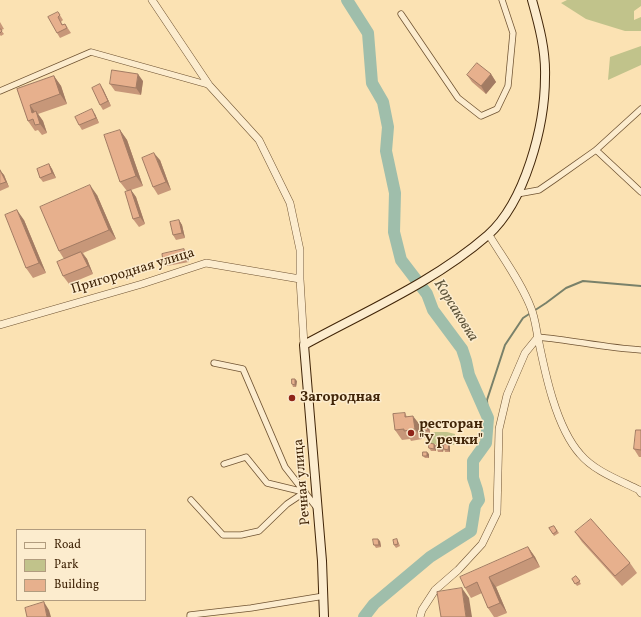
<!DOCTYPE html>
<html>
<head>
<meta charset="utf-8">
<style>
	body { margin:0 }
	#map { position:relative; width:641px; height:617px; overflow:hidden; background:#fbe2b3; font-family:Vollkorn,serif }
	canvas { display:block }
	.legend { position:absolute; left:16px; top:529px; width:130px; height:72px; box-sizing:border-box; background:#fcecce; border:1px solid #b19c7f; margin:0; padding:5px 7px; list-style:none; font-size:12px; color:#412508 }
	.legend li { display:flex; align-items:center; gap:8px; height:20px }
	.legend b { width:20px; border:1px solid #b19c7f }
</style>
</head>
<body>
<div id="map">
<canvas width="641" height="617"></canvas>
<ul class="legend">
<li><b style="height:5px;background:#fcecce"></b>Road</li>
<li><b style="height:11px;background:#c1c38b"></b>Park</li>
<li><b style="height:11px;background:#e7b08d"></b>Building</li>
</ul>
</div>
<script>
const c = document.querySelector('canvas').getContext('2d');
c.lineJoin = 'round';
function fill(path, color) { c.fillStyle = color; c.fill(path, 'evenodd'); }
function strokePath(path, color, width, dash) { c.strokeStyle = color; c.lineWidth = width; c.lineCap = dash ? 'butt' : 'round'; c.setLineDash(dash || []); c.stroke(path); }
function drawText(font, color, halo, rows, align = 'center') {
  c.font = font + ' Vollkorn,serif'; c.lineWidth = 3; c.setLineDash([]); c.textBaseline = 'middle'; c.strokeStyle = halo; c.fillStyle = color; for (const [text, x, y, turn = 0] of rows) {
    c.save(); c.translate(x, y); c.rotate((+turn || 0) * Math.PI / 180); c.textAlign = isNaN(turn) ? turn : align; if (halo) c.strokeText(text, 0, 0); c.fillText(text, 0, 0); c.restore();
  }
}
fill(new Path2D(`
	M567 0H641V6L634 11V20L641 17V31H625L586 19 561 3Z
	M641 46V65L608 80 610 57Z
	M435 432H447L455 434 454 445 427 444 426 439 429 434Z`), '#c1c38b');
strokePath(new Path2D(`
	M488 418 487 400 505 345 523 318 546 303 566 288 583 281 641 286`), '#79816a', 2);
strokePath(new Path2D(`
	M347 0 368 33 372 83 383 102 388 127 386 151 395 193 394 232 401 260 427 294 433 310 462 349 466 361 469 375 488 418 486 443 473 461V478L477 490 479 500 475 506 471 531 430 557 374 604 364 617`), '#9fbeab', 12);
const minor = new Path2D(`
	M401 14 458 98 481 116 497 109 508 86 513 33 502 0
	M0 91 91 52 209 85
	M596 150 641 192
	M517 194 539 190 555 179 596 150 641 109
	M538 337C572 340 606 348 641 350
	M214 363 243 369 285 467 317 508
	M224 464 246 457 267 483 304 492
	M191 500 223 535H241L259 531 287 504 305 492
	M190 617V615L251 608 324 596`);
const tertiary = new Path2D(`
	M152 0 209 85 259 140 290 203 300 250V279L304 345
	M489 235C503 258 521 282 531 308 535 318 536 328 538 338 545 373 556 427 580 454 594 471 619 480 639 490L641 493
	M0 325 142 284 206 263 300 279
	M420 617 422 610 435 590 458 570 482 544 497 513 499 429 507 395 525 353 538 337`);
const secondary = new Path2D(`
	M324 617 322 561 304 345C366 311 434 282 488 235 525 202 545 126 545 77 546 51 539 25 532 0`);
strokePath(minor, '#705433', 7);
strokePath(tertiary, '#705433', 8);
strokePath(secondary, '#412508', 10);
strokePath(minor, '#fcecce', 5.5);
strokePath(tertiary, '#fcecce', 7);
strokePath(secondary, '#fcecce', 8);
fill(new Path2D(`
	M58 12 63 20 61 22 63 25 65 24 71 33 60 38 57 33Z
	M0 22 4 29 1 30 4 34 1 36 0 35Z
	M491 74 496 82 486 94 472 82 467 75Z
	M54 76 61 86 67 104 38 114 43 121 47 133 42 135 38 130 35 131 28 121 17 89Z
	M143 81 141 95 115 91 110 84Z
	M103 89 111 106 103 110 100 105Z
	M95 114 99 123 82 130 79 125Z
	M120 130 127 140 143 186 131 190 136 197 145 224 139 227 133 219 127 191 120 182Z
	M160 160 171 190 158 195 153 187Z
	M49 164 52 169 56 178 43 182 40 178Z
	M0 171 4 175 9 187 0 191Z
	M97 195 116 239 83 253 87 259 93 274 69 284 63 276 64 259 59 251Z
	M24 220 46 273 33 278 26 268Z
	M179 220 182 225 185 238 176 240 173 235Z
	M187 254 189 262 167 266 163 261Z
	M297 381 296 387H293L292 384Z
	M405 413 407 417 420 425 422 439 411 441 410 439 402 440 395 430Z
	M429 427 430 433H426V432L427 438H424L422 436 424 429Z
	M641 430V457H639L634 449Z
	M434 444 436 446V451H431L429 448Z
	M449 444 450 447V452H445L444 449V448L443 452H438L437 449Z
	M429 454V458H425L423 456Z
	M554 526 559 533 554 536 549 528Z
	M575 532 630 563 637 573 622 586 582 542Z
	M380 541 381 547 376 548 374 545Z
	M398 541 400 546 396 548 394 545Z
	M528 547 535 557 540 567 496 587 507 613 497 617H494L488 608 482 593 471 598 465 588Z
	M576 576 581 584 577 586 572 579Z`), '#c79779');
fill(new Path2D(`
	M138 74 143 81 141 95 136 88Z
	M491 74 496 82 486 94 481 86Z
	M54 76 61 86 67 104 60 94Z
	M100 84 103 89 111 106 108 101Z
	M30 105 37 115 32 113Z
	M92 109 95 114 99 123 96 118Z
	M36 111 43 121 47 133 40 124Z
	M120 130 127 140 143 186 136 176Z
	M154 153 160 160 171 190 166 182Z
	M49 164 52 169 56 178 52 173Z
	M0 170 4 175 9 187 6 182Z
	M90 185 97 195 116 239 109 230Z
	M131 190 136 197 145 224 140 217Z
	M17 210 24 220 46 273 39 263Z
	M179 220 182 225 185 238 182 233Z
	M184 249 187 254 189 262 185 257Z
	M81 252 87 259 93 274 88 266Z
	M295 379 297 381 296 387 295 385Z
	M413 416 420 425 422 439 415 429Z
	M427 425 429 427 430 433 428 430Z
	M424 429 426 432 427 438 425 435Z
	M434 444 436 446V451L434 449Z
	M442 444 444 447 443 452 442 450Z
	M449 444 450 447V452L448 450Z
	M427 452 429 454V458L427 456Z
	M378 539 380 541 381 547 379 545Z
	M528 547 535 557 540 567 533 557Z
	M489 577 496 587 507 613 500 603Z
	M462 588 469 598 472 617H466Z
	M44 602 49 610 51 617H47Z`), '#a27b63');
const building = new Path2D(`
	M58 12 60 15 58 17 62 25 65 24 67 28 57 33 48 17Z
	M0 29H1L2 31 0 33Z
	M477 63 491 74 481 86 467 75Z
	M112 70 138 74 136 88 110 84Z
	M54 76 60 94 30 105 32 113 36 111 40 124 35 125 33 119 28 121 17 89Z
	M100 84 108 101 100 105 92 88Z
	M92 109 96 118 79 125 75 117Z
	M120 130 136 176 120 182 104 135Z
	M154 153 166 182 153 187 142 158Z
	M49 164 52 173 40 178 37 169Z
	M0 170 6 182 0 184Z
	M90 185 109 230 59 251 40 207Z
	M131 190 140 217 133 219 125 192Z
	M17 210 39 263 26 268 5 215Z
	M179 220 182 233 173 235 170 222Z
	M184 249 185 257 163 261 162 254Z
	M81 252 88 266 63 276 57 262Z
	M292 379H295V385L292 384Z
	M405 413V417L413 416 415 429 404 431V429L395 430 393 414Z
	M424 425H427L428 430 424 431Z
	M424 429 425 435 422 436 421 430Z
	M636 430H641V450L634 449Z
	M429 443 434 444V449L429 448Z
	M437 444H442V450L437 449Z
	M444 444H449L448 450 444 449Z
	M423 452H427V456H423Z
	M591 519 630 563 615 576 575 532Z
	M554 526 557 531 553 534 549 528Z
	M373 539H378L379 545H374Z
	M397 539 398 544 394 545 393 540Z
	M528 547 533 557 489 577 500 603 488 608 477 582 465 588 460 577Z
	M576 576 580 581 575 584 572 579Z
	M462 588 466 617H441L437 592Z
	M44 602 47 617H27L25 608Z`);
fill(building, '#e7b08d');
strokePath(building, '#a27b63', 1);
for (const [x, y, r, color] of [
	[292,398,4,"#8f2418"],
	[411,433,4,"#8f2418"]
]) { const dot = new Path2D(); dot.arc(x, y, r, 0, 2 * Math.PI); c.fillStyle = color; c.fill(dot); strokePath(dot, '#fcecce', 1.5); }
drawText('14px', '#412508', '#fcecce', [
	["Пригородная улица",133,272,-17],
	["Речная улица",303,482,-95]
]);
drawText('bold 14px', '#412508', '#fcecce', [
	["Загородная",300,398],
	["ресторан",419,425],
	["\"У речки\"",419,441]
], 'left');
drawText('italic 15px', '#5d5339', '#fcecce', [
	["Корсаковка",455,311,58]
]);
</script>
</body>
</html>
